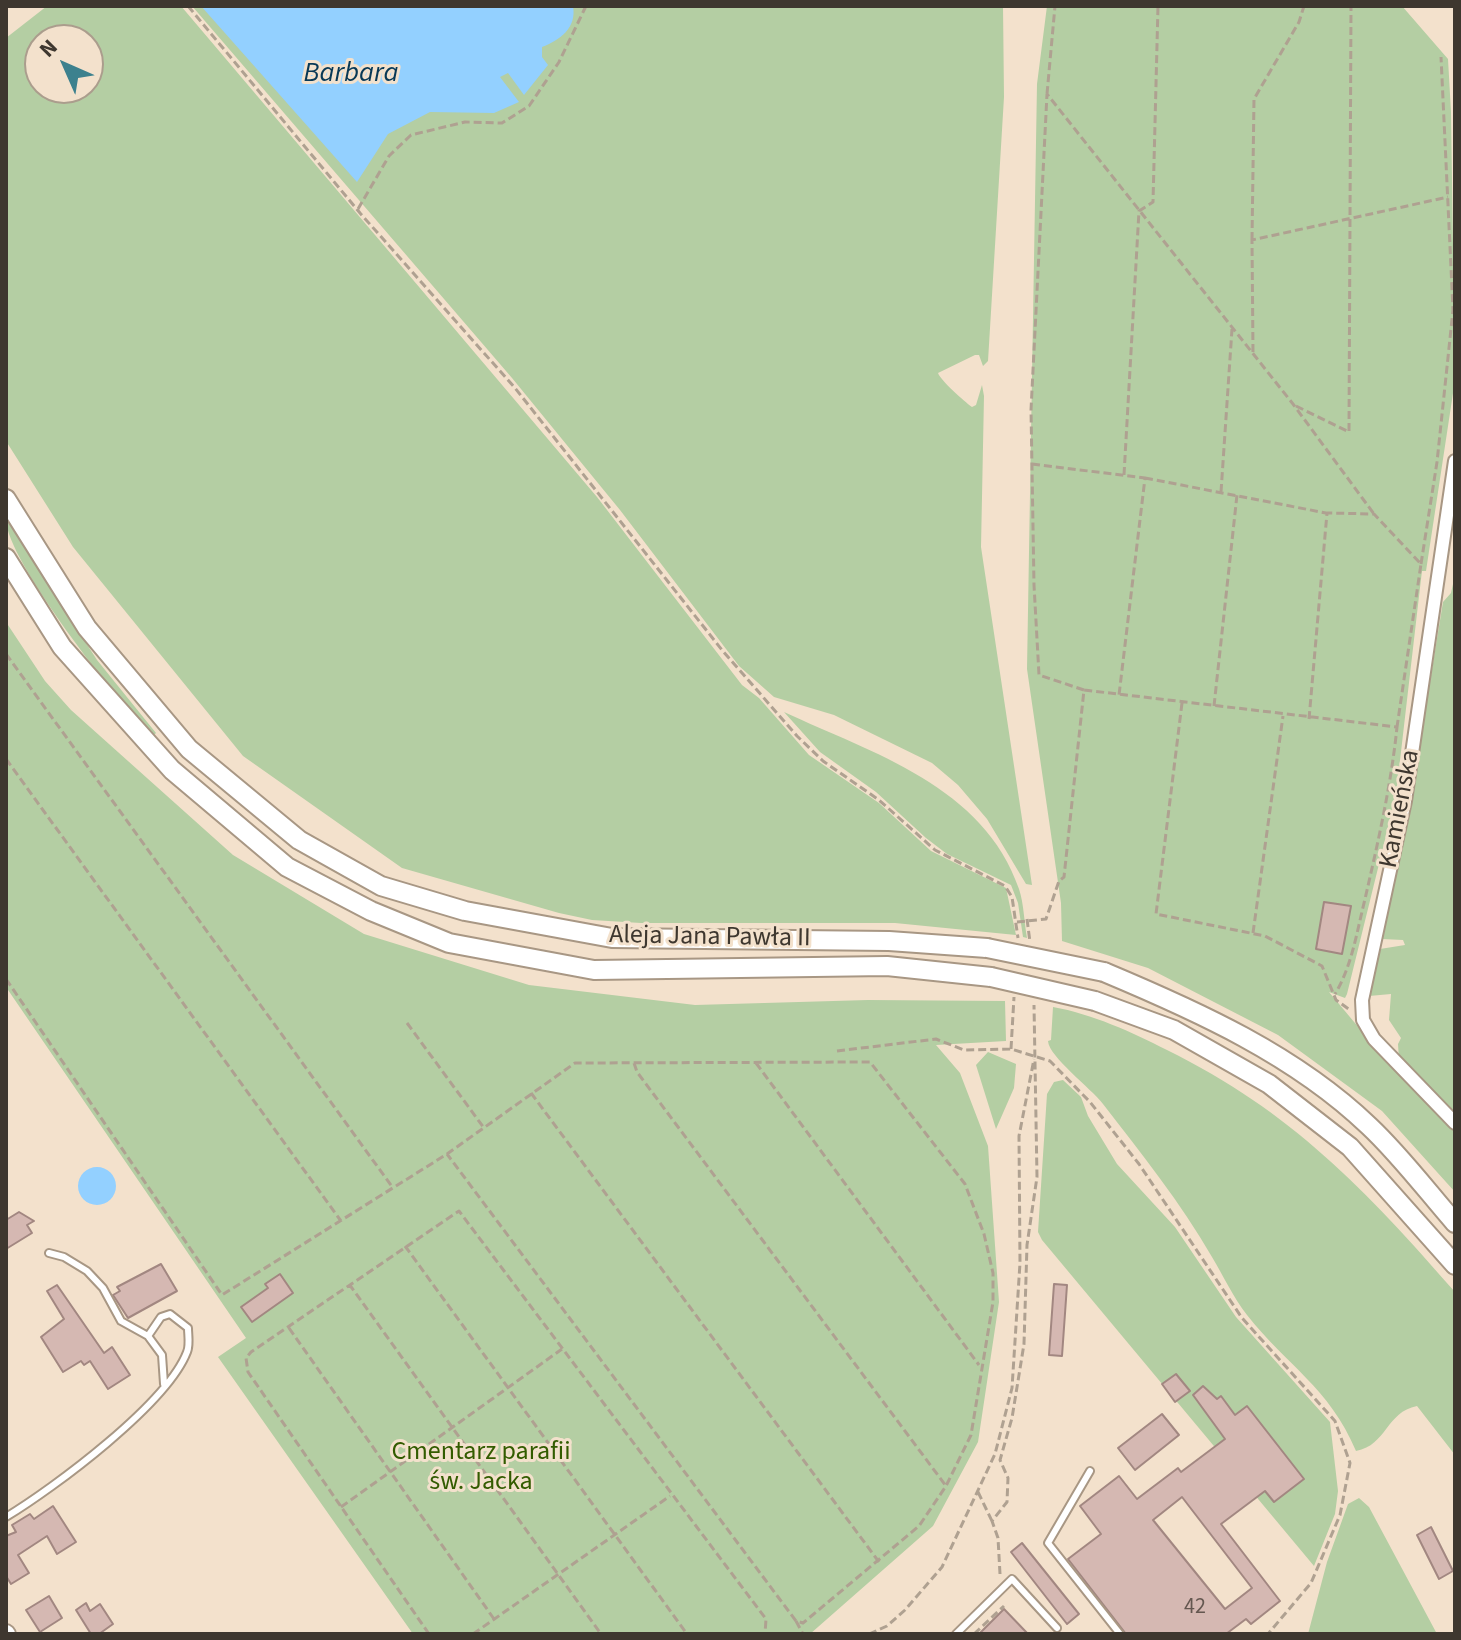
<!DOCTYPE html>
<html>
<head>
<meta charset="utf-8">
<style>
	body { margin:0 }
	#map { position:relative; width:1461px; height:1640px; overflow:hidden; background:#f3e1cc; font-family:"Source Sans 3",sans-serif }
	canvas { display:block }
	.frame { position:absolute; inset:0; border:8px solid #3e372f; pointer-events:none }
	.north { position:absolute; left:24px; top:24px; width:80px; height:80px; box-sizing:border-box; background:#f3e1cc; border:2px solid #ab9d8d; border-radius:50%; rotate:315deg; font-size:22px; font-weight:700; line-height:32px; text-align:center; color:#3e372f }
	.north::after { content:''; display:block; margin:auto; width:28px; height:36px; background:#3c818e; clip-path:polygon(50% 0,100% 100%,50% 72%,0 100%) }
</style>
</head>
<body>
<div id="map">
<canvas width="1461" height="1640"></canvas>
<div class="frame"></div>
<div class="north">N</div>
</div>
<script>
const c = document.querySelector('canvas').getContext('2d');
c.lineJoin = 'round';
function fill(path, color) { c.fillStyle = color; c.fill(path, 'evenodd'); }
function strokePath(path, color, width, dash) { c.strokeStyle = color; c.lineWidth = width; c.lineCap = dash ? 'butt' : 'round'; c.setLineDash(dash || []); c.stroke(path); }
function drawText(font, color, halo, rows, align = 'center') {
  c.font = font + ' "Source Sans 3",sans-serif'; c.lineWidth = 6; c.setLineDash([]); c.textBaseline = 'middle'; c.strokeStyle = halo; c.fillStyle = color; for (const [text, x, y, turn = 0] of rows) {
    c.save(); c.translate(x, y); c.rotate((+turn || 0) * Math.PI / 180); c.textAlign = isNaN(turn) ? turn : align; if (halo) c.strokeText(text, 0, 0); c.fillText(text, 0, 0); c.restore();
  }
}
fill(new Path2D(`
	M47 6H181L597 497 742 685 759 698 809 755 879 803 931 851 1006 888 1016 935 895 923H641L592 920 559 913 402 868 243 756 73 547 6 441V38ZM40 40H88V88H40Z
	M192 6H1003L1004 97 988 361 983 366 979 355H975L938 373C941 381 964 401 972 407L976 405 982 385 984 396 981 547 1032 885 1026 884 987 819 958 785 932 763 834 715 774 697 739 666 620 510 512 378Z
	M1047 6H1402L1448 59 1451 112 1455 380 1426 571H1422L1421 579 1396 795 1347 994 1345 998 1329 992 1375 1047 1455 1127V1192L1382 1111 1278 1035 1148 968 1062 941 1061 903 1027 669 1037 84Z
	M6 519 97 660 156 733 151 738C119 701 6 561 6 519Z
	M1455 575V1117L1399 1060 1398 1044 1401 1038 1389 1020 1391 994 1369 996 1380 949 1405 945 1403 940 1382 939 1410 804 1443 602 1451 593Z
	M6 622 45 681 71 710 233 855 364 934 529 985 695 1005 868 1000 1005 1001 1006 1041 936 1045 960 1073 988 1146 999 1302 978 1442 933 1526 810 1634H413L218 1357 246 1338 6 987Z
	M784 712C872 753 984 786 1019 889 1024 904 1024 922 1027 938L1023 937 1018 903 1011 885 947 854 926 838 876 792 820 752Z
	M1053 1007C1092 1014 1132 1032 1167 1050 1291 1111 1366 1190 1455 1292V1455L1417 1406C1386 1412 1387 1445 1356 1451 1329 1387 1287 1366 1247 1315 1233 1297 1224 1277 1212 1257 1181 1203 1141 1153 1103 1104 1091 1088 1049 1057 1048 1041L1051 1040Z
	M988 1052 1016 1064 1014 1088 996 1129 976 1065Z
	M1063 1080 1081 1097 1088 1116 1117 1164 1175 1227 1236 1317 1330 1422 1338 1491 1335 1514 1314 1566 1042 1240 1038 1232 1047 1094 1054 1082Z
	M1359 1498 1369 1507 1437 1634H1308L1327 1562 1348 1504Z`), '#b4cea3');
fill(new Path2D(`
	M201 6H573C577 28 560 40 542 47V57L548 65 524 95 508 73 500 77 519 102 494 113 430 112 388 134 357 182Z
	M78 1186a19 19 0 1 1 38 0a19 19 0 1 1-38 0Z`), '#93d0ff');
const building = new Path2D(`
	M1324 902 1351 906 1342 954 1316 949Z
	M19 1212 34 1221 27 1225 32 1233 6 1249V1220Z
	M161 1264 177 1291 128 1318 113 1295 120 1291 117 1287Z
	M280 1274 293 1293 252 1322 241 1307 268 1288 265 1284Z
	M1054 1284 1067 1285 1062 1356 1049 1355Z
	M57 1285 104 1353 112 1347 130 1375 108 1389 90 1361 84 1365 81 1361 63 1372 41 1337 64 1319 47 1291Z
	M1176 1374 1190 1391 1175 1402 1162 1384Z
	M1203 1386 1217 1399 1221 1396 1235 1415 1247 1406 1304 1479 1274 1502 1265 1491 1221 1524 1280 1601 1251 1624 1246 1619 1226 1634H1126L1068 1559 1101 1534 1080 1506 1119 1476 1137 1499 1178 1468 1181 1472 1225 1439 1193 1395ZM1182 1497 1252 1588 1225 1609 1153 1520Z
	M1162 1414 1179 1435 1135 1470 1118 1448Z
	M53 1506 76 1542 57 1554 47 1536 18 1555 29 1573 11 1584 6 1576V1536L16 1532 12 1525 30 1514 34 1519Z
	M1431 1527 1453 1571 1439 1579 1417 1535Z
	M1022 1543 1079 1614 1067 1624 1011 1552Z
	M49 1596 62 1618 40 1632 26 1610Z
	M86 1603 90 1611 100 1604 113 1624 99 1634H91L76 1610Z
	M1004 1609 1028 1634H979Z`);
fill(building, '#d5b8b2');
strokePath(building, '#a28781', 2);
const lane = new Path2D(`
	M49 1253 64 1257 87 1271 103 1288 121 1321 148 1336
	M1090 1471 1048 1543 1120 1634
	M6 1517C54 1488 167 1404 187 1352 190 1345 188 1335 188 1328L170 1314 161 1317 148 1336 162 1355 164 1384
	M956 1634 1012 1579 1057 1628`);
const street = new Path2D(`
	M1455 461 1405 801 1362 1000 1363 1020 1374 1039 1455 1123`);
const secondary = new Path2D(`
	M6 1633 7 1634`);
const primary = new Path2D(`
	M6 499 87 628 189 749 299 840 381 886 465 911 612 938 889 941 987 948
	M6 558 62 647 172 770 287 867 371 911 449 943 594 970 887 966 991 977
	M1104 972C1197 1011 1295 1055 1369 1126 1400 1155 1427 1191 1455 1223
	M1095 1001 1174 1030 1269 1084 1350 1147 1455 1265`);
strokePath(lane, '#a89784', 10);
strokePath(street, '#a89784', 16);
strokePath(secondary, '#a89784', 20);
strokePath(primary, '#a89784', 22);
strokePath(new Path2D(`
	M188 6 360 213 515 388 722 650 797 736 823 761 879 800 935 850 1005 886 1012 897 1018 938
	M1047 94 1055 6
	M358 209 389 156 411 135 465 122 502 123 529 106 559 62 586 6
	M1252 240 1254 99 1299 22 1304 6
	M1253 352 1252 240 1448 197
	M1296 406 1349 432 1351 6
	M1032 464 1145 478 1119 695
	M1124 475 1139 211 1153 202 1158 6
	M1145 478 1326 513
	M1221 492 1232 329
	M1421 564 1437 462 1453 310 1441 57
	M6 654 393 1188
	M1084 690 1039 675 1034 585 1031 410 1047 94 1293 404 1374 514
	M1182 703 1156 914 1265 936 1322 966 1336 1000 1350 1010
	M1214 706 1237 495
	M1309 719 1327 513 1374 514 1421 564 1397 727
	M6 759 341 1221
	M1027 919 1030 942
	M1017 922 1046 919 1059 881 1064 877 1084 690 1397 727C1391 786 1378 842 1365 899 1357 931 1352 966 1335 994
	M1253 933 1283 716
	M6 979 222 1295 447 1154 575 1063 870 1062 965 1184 984 1234 993 1273V1302L971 1435 946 1486 919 1526 803 1623 796 1621 447 1154
	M407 1023 484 1128
	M1011 1049 1014 997
	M837 1051 936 1039 964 1050 1011 1049 1050 1061 1090 1102 1139 1164 1242 1318 1335 1421 1350 1463 1340 1515 1311 1583 1268 1634
	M634 1063 637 1072 946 1486
	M756 1063 979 1365
	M531 1093 879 1562
	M405 1246 687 1634
	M349 1284 601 1634
	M289 1328 494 1619
	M978 1492 992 1521
	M341 1507 562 1349
	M1000 1574 998 1538 992 1521 1007 1502 1008 1478 1000 1460 1012 1418 1024 1344 1027 1245 1037 1177 1034 1005
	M796 1621 803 1634
	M429 1634 248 1372 246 1358 251 1352 459 1211 766 1619 765 1634
	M473 1634 670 1496
	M869 1634 887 1626 905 1610 942 1567 995 1454 1012 1388 1020 1263 1019 1136 1034 1059
	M974 1634 1004 1606`), '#afa191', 3, [8, 4]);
strokePath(lane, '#fff', 6);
strokePath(street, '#fff', 12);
strokePath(secondary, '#fff', 16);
strokePath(primary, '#fff', 18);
const primaryBridge = new Path2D(`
	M987 948 1104 972
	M991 977 1095 1001`);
strokePath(primaryBridge, '#a89784', 22, []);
strokePath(primaryBridge, '#fff', 18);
drawText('22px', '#645750', null, [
	["42",1195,1608]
]);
drawText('26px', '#3e372f', '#f3e1cc', [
	["Kamieńska",1401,809,-79],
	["Aleja Jana Pawła II",710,938,1]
]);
drawText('26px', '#335c00', '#f3e1cc', [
	["Cmentarz parafii",481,1453],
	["św. Jacka",481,1483]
]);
drawText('italic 28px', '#073856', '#f3e1cc', [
	["Barbara",351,75]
]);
</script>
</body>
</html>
